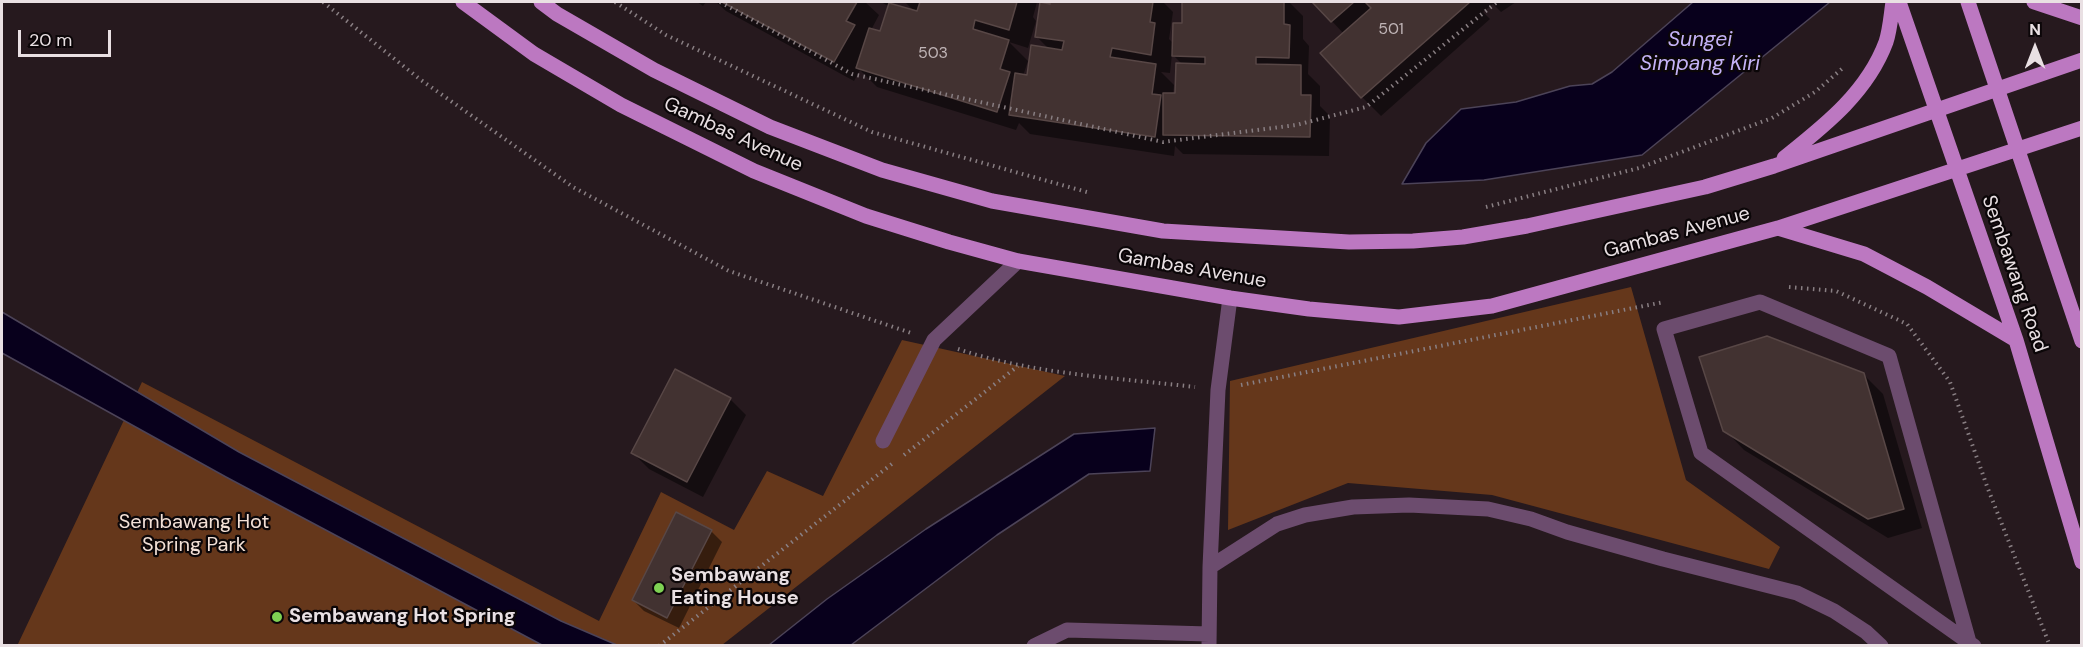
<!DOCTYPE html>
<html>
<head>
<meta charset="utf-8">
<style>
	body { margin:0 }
	#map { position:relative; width:2083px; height:647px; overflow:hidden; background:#26191e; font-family:"DM Sans",sans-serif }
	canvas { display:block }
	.frame { position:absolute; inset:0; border:3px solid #e9e0e3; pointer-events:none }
	.north { position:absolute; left:2005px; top:18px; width:60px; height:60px; -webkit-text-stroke:4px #0b0608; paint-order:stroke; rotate:0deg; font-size:16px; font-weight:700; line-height:24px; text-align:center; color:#e9e0e3 }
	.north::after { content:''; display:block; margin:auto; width:21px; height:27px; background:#e9e0e3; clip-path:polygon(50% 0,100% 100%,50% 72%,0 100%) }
	.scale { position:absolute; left:18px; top:30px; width:93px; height:27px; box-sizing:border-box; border:3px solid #e9e0e3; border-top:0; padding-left:8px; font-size:18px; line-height:21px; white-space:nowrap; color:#e9e0e3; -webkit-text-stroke:4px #0b0608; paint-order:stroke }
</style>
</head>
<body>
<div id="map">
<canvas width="2083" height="647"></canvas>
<div class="frame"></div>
<div class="north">N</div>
<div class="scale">20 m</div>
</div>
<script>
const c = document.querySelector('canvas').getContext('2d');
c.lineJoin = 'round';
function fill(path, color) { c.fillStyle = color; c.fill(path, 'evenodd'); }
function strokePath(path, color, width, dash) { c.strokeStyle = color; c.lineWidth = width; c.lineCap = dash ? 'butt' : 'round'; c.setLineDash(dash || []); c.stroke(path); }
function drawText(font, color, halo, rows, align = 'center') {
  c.font = font + ' "DM Sans",sans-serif'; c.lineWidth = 4.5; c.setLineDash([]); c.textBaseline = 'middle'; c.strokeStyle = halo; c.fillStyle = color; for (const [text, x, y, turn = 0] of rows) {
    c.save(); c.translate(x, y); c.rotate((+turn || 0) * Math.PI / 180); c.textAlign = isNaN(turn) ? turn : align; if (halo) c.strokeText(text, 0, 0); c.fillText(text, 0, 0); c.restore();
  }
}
fill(new Path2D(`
	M1631 287 1686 480 1780 547 1769 569 1492 495 1348 483 1228 530 1230 381Z
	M902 340 1065 376 722 645 17 646 142 382 599 621 661 492 734 530 767 471 823 496Z`), '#65371b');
const water = new Path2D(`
	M1693 2H1830L1642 155 1484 180 1402 184 1426 143 1461 109 1516 102 1570 86 1592 84 1612 72Z
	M2 312 239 452 561 621 617 645H542L226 477 2 353Z
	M1155 428 1150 471 1089 474 997 535 851 645H769L827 599 926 529 1074 434Z`);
fill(water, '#08001c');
strokePath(water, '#4c4358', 1.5);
fill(new Path2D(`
	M697 2H706L703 6Z
	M716 2H865L879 15 871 30 881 33 890 7 881 2H894L892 5 916 13 905 2H1037L1033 17 1036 21 1028 48 1009 42 1028 61 1023 76H1028L1050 50 1037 37 1052 2H1163L1173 12 1169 39 1174 44 1183 25V2H1289L1303 16V39L1309 46 1308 74 1320 86V106L1330 116 1329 156 1183 154 1175 146 1174 156 1030 134 1019 123 1016 130 877 87 860 70 854 81 726 11ZM1172 54 1183 65 1176 95H1173L1174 85 1161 72 1170 73Z
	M1314 2H1516L1501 12 1493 4 1483 12 1490 19 1381 116 1362 97 1344 34Z
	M1863 374 1883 394 1922 528 1888 538 1744 450 1725 430Z
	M730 399 746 415 703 497 649 469 633 453Z
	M711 531 722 542 679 628 644 611 633 600Z`), '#0007');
const building = new Path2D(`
	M722 2H857L846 21 855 25 834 62Z
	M917 2H1017L1009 30 975 20 973 29 1009 40 1000 69 1010 72 997 112 856 68 869 28 880 31 889 3 917 11 920 2Z
	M1040 2 1050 4V2H1153L1150 22 1155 23 1151 55 1112 48 1110 57 1156 64 1152 94 1161 95 1155 137 1009 115 1015 73 1027 75 1031 45 1062 50 1064 41 1035 37Z
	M1182 2H1284V24L1290 25 1289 58 1256 57V64L1301 65V95H1311L1310 137 1163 135V93H1175L1176 63 1205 64V57L1172 56 1173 23H1182Z
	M1312 2H1354L1331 22Z
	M1365 2H1470L1361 98 1320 53 1371 8Z
	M1767 336 1864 373 1904 509 1868 519 1723 431 1699 357Z
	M675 369 731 398 687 482 631 453Z
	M676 512 712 530 667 618 632 600Z`);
fill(building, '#423231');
strokePath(building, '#584746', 1.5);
strokePath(new Path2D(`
	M323 2 421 80 573 187 729 271 914 334
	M615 2 666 35 872 132 1087 192
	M720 2 852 74 1163 142 1296 125 1366 107 1497 2
	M1486 207 1639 168 1772 118 1815 92 1844 67
	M1789 287 1836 291 1907 324 1950 382 1988 489 2050 646
	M958 349C1031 374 1119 378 1195 387
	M1241 385 1664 302
	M904 455 1018 366
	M659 646 893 463`), '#897f83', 4, [1.5, 4.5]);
strokePath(new Path2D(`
	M883 441 934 340 1018 261
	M1210 567 1277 524 1305 515 1353 507 1409 505 1488 509 1531 519 1567 532 1663 559 1797 593 1834 611 1866 632 1881 646
	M1969 642 1889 356 1760 302 1664 329 1701 453 1974 646
	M1034 646 1067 630 1209 634
	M1209 646 1210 567 1218 390 1230 298`), '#6c4c6e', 15);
strokePath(new Path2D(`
	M463 2 534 54 621 105 754 171 866 216 949 242 1018 261 1230 298 1309 309 1399 317 1492 306 1778 228 2082 128
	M541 2 557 14 654 70 770 127 882 170 992 201 1163 231 1349 242 1413 241 1463 237 1527 226 1705 187 1774 166 2082 60
	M1899 2 2016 340 2082 562
	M1968 2 2082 341
	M2034 2 2082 18
	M1784 158C1824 126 1867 93 1886 42 1890 30 1891 15 1893 2
	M1778 228 1864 254 1927 287 2016 340`), '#bc78c1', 15);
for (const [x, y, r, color] of [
	[659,588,6,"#7ed153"],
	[277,617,6,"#7ed153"]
]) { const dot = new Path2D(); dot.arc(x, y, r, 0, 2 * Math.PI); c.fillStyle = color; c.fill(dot); strokePath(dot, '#0b0608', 2); }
drawText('16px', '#bfb4b6', null, [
	["501",1391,30],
	["503",933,54]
]);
drawText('20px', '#e9e0e3', '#0b0608', [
	["Gambas Avenue",733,135,25],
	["Gambas Avenue",1677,233,-15],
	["Gambas Avenue",1192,269,10],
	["Sembawang Road",2014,274,71]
]);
drawText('20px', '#f3e0d6', '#0b0608', [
	["Sembawang Hot",194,523],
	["Spring Park",194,546]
]);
drawText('bold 20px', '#e9e0e3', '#0b0608', [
	["Sembawang",671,576],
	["Eating House",671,599],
	["Sembawang Hot Spring",289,617]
], 'left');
drawText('italic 21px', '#c4b2f6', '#0b0608', [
	["Sungei",1700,40],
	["Simpang Kiri",1700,64]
]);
</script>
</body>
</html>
